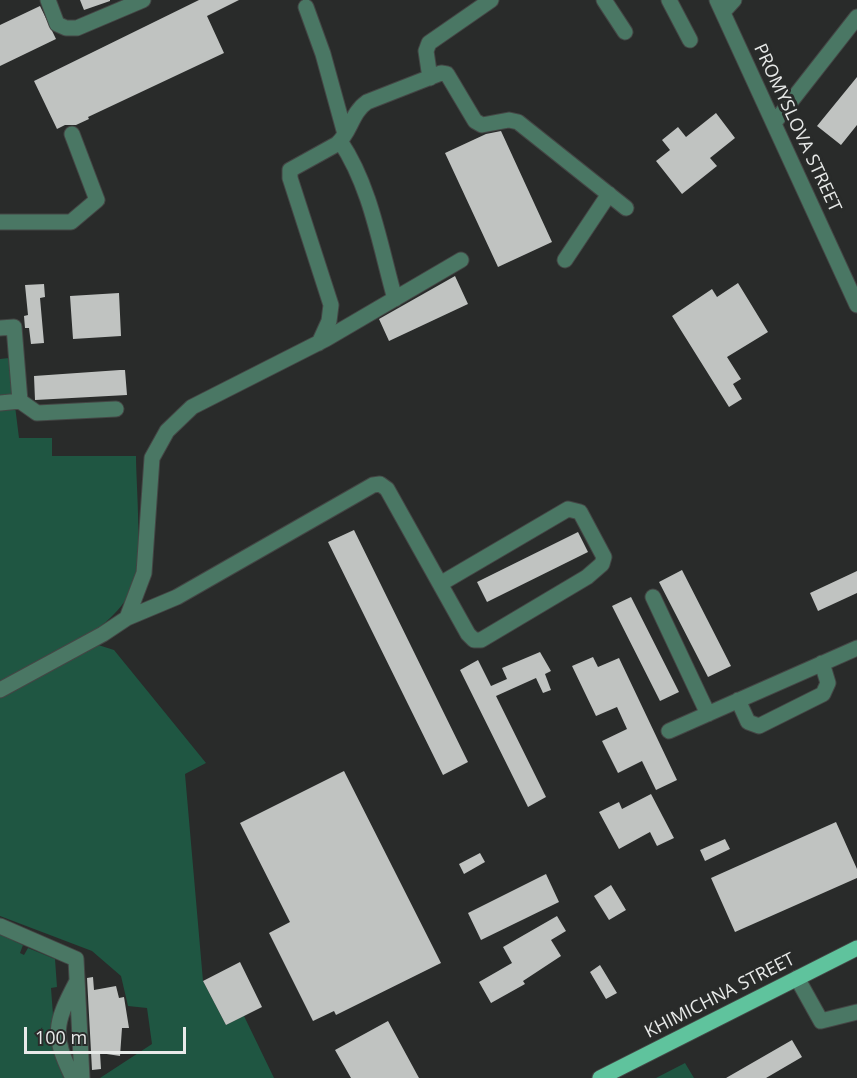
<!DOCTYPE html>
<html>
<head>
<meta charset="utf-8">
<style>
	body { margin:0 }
	#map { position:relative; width:857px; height:1078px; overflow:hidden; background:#292b2a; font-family:"Open Sans",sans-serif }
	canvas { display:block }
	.scale { position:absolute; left:24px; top:1027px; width:162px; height:27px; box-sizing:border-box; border:3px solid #e8eae9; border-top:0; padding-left:8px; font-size:18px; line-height:21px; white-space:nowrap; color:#e8eae9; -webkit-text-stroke:4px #292b2a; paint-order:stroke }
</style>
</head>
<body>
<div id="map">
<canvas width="857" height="1078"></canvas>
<div class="scale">100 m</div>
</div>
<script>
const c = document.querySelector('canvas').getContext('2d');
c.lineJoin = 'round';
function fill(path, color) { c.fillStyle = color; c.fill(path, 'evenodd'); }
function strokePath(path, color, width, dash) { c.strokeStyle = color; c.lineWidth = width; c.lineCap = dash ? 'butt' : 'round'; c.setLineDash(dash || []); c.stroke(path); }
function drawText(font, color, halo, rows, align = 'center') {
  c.font = font + ' "Open Sans",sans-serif'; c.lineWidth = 6; c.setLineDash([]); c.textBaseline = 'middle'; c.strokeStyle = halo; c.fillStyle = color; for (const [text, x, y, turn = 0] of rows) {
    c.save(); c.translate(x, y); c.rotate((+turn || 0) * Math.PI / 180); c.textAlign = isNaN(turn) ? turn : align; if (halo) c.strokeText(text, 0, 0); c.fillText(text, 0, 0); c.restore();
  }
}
fill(new Path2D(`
	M9 358 19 438H52V456H136C136 482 143 566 134 586 113 632 42 664 0 689V359Z
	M92 643 114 650 206 763 185 774 203 981 226 1025 244 1016 274 1078H100L152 1044 147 1008 128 1006 121 976 92 951 0 916V692Z
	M0 929 12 934 14 941 23 945 20 953 24 955 28 948 55 959 57 987 51 988 56 1055 67 1078H0Z
	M685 1063 694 1078H656Z`), '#1f5642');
fill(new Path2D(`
	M80 0H110V1L84 10Z
	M199 0H239L207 16 224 53 88 117 89 119 76 125H65L57 129 34 81Z
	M40 6 56 39 0 66V25Z
	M857 77V125L841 145 817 126Z
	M716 113 735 138 710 158 717 166 682 194 656 161 670 150 662 140 678 127 686 137Z
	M501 131 552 242 498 267 445 153 486 134Z
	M455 276 468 304 389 341 379 319Z
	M738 283 768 332 727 357 741 379 733 384 742 399 729 407 672 316 712 289 717 297Z
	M44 284 45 297 40 298 44 343 31 344 29 328H25L24 316 28 315 25 285Z
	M119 293 121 336 73 339 70 296Z
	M120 370H125L127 395 35 400 34 376Z
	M354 530 468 762 443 775 328 542Z
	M578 532 588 552 487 602 477 582Z
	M682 570 731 666 708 677 659 582Z
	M857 571V593L818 611 810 593Z
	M631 597 679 692 660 701 612 606Z
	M540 652 551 671 545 674 551 690 543 693 536 678 496 696 546 797 528 807 460 670 478 660 491 686 507 679 502 668Z
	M593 657 598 667 619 658 677 780 656 790 642 761 618 773 602 741 627 729 617 707 596 716 572 666Z
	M344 771 441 963 336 1015 334 1011 313 1021 269 933 290 922 240 823Z
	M651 794 674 838 657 846 650 832 619 849 599 812 619 802 622 809Z
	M836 822 857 869V878L735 932 711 878Z
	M725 839 730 849 705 861 700 850Z
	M480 853 485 862 464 874 459 864Z
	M546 874 559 902 481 940 468 913Z
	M611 885 626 910 609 920 594 896Z
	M557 916 566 931 551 940 561 956 523 981 525 984 491 1003 479 982 512 963 503 947Z
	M240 962 262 1007 226 1025 203 981Z
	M600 965 617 993 606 999 590 972Z
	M93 977 94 990 116 986 119 998 124 997 129 1028H122L120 1056 100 1053 101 1069 92 1070 87 978Z
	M388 1021 419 1078H351L335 1050Z
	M792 1040 802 1057 766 1078H726Z`), '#c0c3c1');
const minor = new Path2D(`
	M48 0 57 24 66 28H77L143 0
	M604 0 625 32
	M669 0 690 40
	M717 0 857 305
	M306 7 323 54 345 134
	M723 12 734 0
	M430 78 426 51 429 43 491 0
	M774 123 857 17
	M340 141C371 187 380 246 395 299
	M0 222H71L97 200 72 134
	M565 260 609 194
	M0 328 14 327 20 401 37 413 116 409
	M319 343 329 321 331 305 290 178V170L337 144C351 132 351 113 367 102L441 73 447 74 475 121 482 125 509 120 518 122 626 208
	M0 403 20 401
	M653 597 708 714
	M127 618 177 597 373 485 380 484 387 489 468 634 474 640H481L587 577 602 564 604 557 580 512 568 509 440 584
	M0 690 103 634 127 618 144 573 152 458 167 431 192 407 326 339 461 260
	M738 700 748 722 759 726 823 694 828 683 822 663
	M669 731 857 648
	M0 926 76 959 82 1078
	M797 978 821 1021 857 1012
	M73 1078C52 1035 54 1025 76 983`);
const major = new Path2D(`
	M600 1078 857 948`);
strokePath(minor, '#444645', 17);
strokePath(major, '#444645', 17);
strokePath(minor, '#4a7764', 15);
strokePath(major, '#5fc39d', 15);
drawText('18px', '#e8eae9', '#292b2a', [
	["PROMYSLOVA STREET",797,128,65],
	["KHIMICHNA STREET",720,996,-27]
]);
</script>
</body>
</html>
